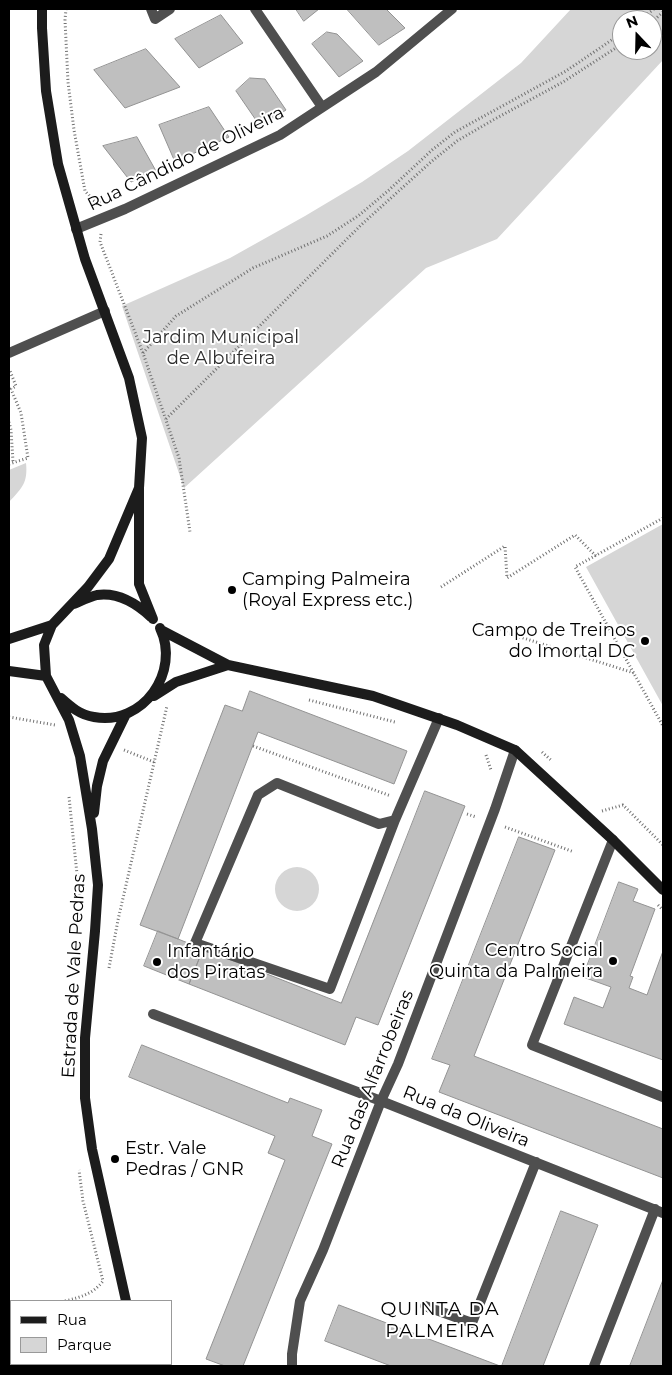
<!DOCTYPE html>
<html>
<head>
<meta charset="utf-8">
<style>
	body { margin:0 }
	#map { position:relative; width:672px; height:1375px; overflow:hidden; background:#fff; font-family:Montserrat,sans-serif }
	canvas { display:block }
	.frame { position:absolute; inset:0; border:10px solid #000; pointer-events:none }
	.legend { position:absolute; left:10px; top:1300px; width:162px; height:65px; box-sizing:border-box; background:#fff; border:1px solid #999; margin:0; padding:6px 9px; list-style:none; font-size:15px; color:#000 }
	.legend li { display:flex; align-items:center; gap:10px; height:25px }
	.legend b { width:25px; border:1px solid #999 }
	.north { position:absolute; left:612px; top:10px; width:50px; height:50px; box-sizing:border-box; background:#fff; border:1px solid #999; border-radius:50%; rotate:339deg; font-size:14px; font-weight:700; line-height:20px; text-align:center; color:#000 }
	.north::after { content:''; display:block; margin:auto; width:18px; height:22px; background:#000; clip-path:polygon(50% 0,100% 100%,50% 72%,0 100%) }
</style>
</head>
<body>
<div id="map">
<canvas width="672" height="1375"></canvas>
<div class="frame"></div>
<ul class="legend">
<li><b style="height:6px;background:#1c1c1c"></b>Rua</li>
<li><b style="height:14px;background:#d6d6d6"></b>Parque</li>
</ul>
<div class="north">N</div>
</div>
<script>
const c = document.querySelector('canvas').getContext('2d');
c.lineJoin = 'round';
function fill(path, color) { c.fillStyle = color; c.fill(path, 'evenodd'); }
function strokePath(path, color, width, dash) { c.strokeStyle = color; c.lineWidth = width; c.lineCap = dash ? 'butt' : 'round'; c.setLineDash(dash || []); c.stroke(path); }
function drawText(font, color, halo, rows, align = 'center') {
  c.font = font + ' Montserrat,sans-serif'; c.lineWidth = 4; c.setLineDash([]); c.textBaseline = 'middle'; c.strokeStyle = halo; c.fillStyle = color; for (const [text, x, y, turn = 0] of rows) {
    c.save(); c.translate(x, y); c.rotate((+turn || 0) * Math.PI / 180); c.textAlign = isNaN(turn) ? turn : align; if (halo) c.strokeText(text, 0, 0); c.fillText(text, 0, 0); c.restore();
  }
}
fill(new Path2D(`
	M571 9H663V60L497 239 426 268 184 488 122 306 230 258 305 216 362 182 408 151 521 63ZM622 20H652V50H622Z
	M26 463C28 483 22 488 9 502V470Z
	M663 524V706L586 567Z
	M275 889a22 22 0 1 1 44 0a22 22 0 1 1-44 0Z`), '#d6d6d6');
const building = new Path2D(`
	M296 9H319L304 21Z
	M347 9H386L405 28 379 45Z
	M221 15 243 43 199 68 175 39Z
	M327 32 337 34 363 61 339 77 312 44Z
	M146 49 180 87 125 108 94 70Z
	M250 78 265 79 286 110 260 126 236 91Z
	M209 107 229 137 175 162 159 125Z
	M137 137 156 171 131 182 103 146Z
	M250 691 407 751 394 784 258 732 178 939 140 925 225 705 242 711Z
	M425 791 465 806 378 1025 356 1017 345 1045 189 984 203 949 341 1003Z
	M519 837 555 850 474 1056 663 1129V1178L439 1092 450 1065 432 1059Z
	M619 882 638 889 633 901 655 909 632 971 630 976 633 977 629 988 647 995 663 951V1060L564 1024 574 997 603 1008 611 987 583 977Z
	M158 931 203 949 189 984 144 966Z
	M142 1045 288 1103 290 1098 322 1110 312 1136 332 1144 243 1366H225L206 1359 285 1160 268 1153 275 1136 129 1077Z
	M561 1211 598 1225 543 1366H502Z
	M663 1280V1366H630Z
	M339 1305 500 1366H391L325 1341Z`);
fill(building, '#bfbfbf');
strokePath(building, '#939393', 1);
strokePath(new Path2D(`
	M66 9 65 20 68 82 74 130 85 191 94 201 101 202
	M639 20 654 9
	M652 22 663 12
	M101 234 100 242 143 353 179 458 190 532
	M143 353 176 316 253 268 327 236 358 216 389 190 432 150 455 132 566 71 622 33
	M166 419 361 225 432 161 457 141 493 120 563 82 622 44
	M9 422 11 430 13 462
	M9 464 28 458 21 413 11 389 16 386 10 371
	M663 518 575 567 663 726
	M441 587 505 546 507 578 575 535 596 556
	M476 623 634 673
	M309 700 395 722
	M9 717 55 725
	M253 746 391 796
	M124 750 154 762
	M542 752 552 761
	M486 755 491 770
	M69 797 80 903
	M602 811 623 805 663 845
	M467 814 476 817
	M505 827 574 852
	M658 905 663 910
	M109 968 118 920 167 706
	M65 1301C81 1297 93 1294 103 1281L83 1201 79 1170`), '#717171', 3, [1, 2.5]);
strokePath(new Path2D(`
	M9 353 105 311`), '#4f4f4f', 10);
strokePath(new Path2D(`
	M151 9 155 19 170 9
	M255 9 322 107
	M76 229 125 209 280 135 376 72 452 9
	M395 820 330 989 195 943 258 795 277 783 379 824 395 820 439 718
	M613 840 532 1045 663 1097
	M153 1014 381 1101 663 1213
	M425 1306 472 1323 536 1162
	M9 1331H11
	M292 1366V1354L300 1301 323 1250 381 1101 398 1064 495 809 515 750
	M594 1366 655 1209`), '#4f4f4f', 10);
strokePath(new Path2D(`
	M42 9V28L46 91 58 164 85 259 129 378 142 438 139 488V584L153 619
	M74 604C81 601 89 597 97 595 118 592 136 603 151 617
	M161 630 228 665 373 696 457 725 515 750 613 840 663 890
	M9 639 52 625
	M9 671 46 676
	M154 696 176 682 228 665
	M61 698C71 707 80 715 94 717 143 726 181 672 160 628
	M94 813 97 786 103 761 126 714
	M126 1301 92 1149 85 1098V1038L95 931 98 885 92 829 80 756 69 720 46 676 44 645 52 625 88 587 109 559 139 488
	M141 1364 142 1366`), '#1c1c1c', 10);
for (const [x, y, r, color] of [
	[232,590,5,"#000"],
	[645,641,5,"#000"],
	[613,961,5,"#000"],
	[157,962,5,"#000"],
	[115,1159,5,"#000"]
]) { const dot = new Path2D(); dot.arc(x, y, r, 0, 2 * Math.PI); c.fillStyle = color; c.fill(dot); strokePath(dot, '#fff', 2); }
drawText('18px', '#000', '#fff', [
	["Rua Cândido de Oliveira",186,159,-26],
	["Estrada de Vale Pedras",74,976,-87],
	["Rua das Alfarrobeiras",373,1079,-68],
	["Rua da Oliveira",466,1117,22]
]);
drawText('18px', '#2d2d2d', '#fff', [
	["Jardim Municipal",221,338],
	["de Albufeira",221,359]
]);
drawText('18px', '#000', '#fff', [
	["Camping Palmeira",242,580],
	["(Royal Express etc.)",242,601],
	["Campo de Treinos",635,631,"right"],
	["do Imortal DC",635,652,"right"],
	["Centro Social",603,951,"right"],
	["Quinta da Palmeira",603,972,"right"],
	["Infantário",167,952],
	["dos Piratas",167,973],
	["Estr. Vale",125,1149],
	["Pedras / GNR",125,1170]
], 'left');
c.letterSpacing = '1px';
drawText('19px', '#000', '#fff', [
	["QUINTA DA",440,1309],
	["PALMEIRA",440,1331]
]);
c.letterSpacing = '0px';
</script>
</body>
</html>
